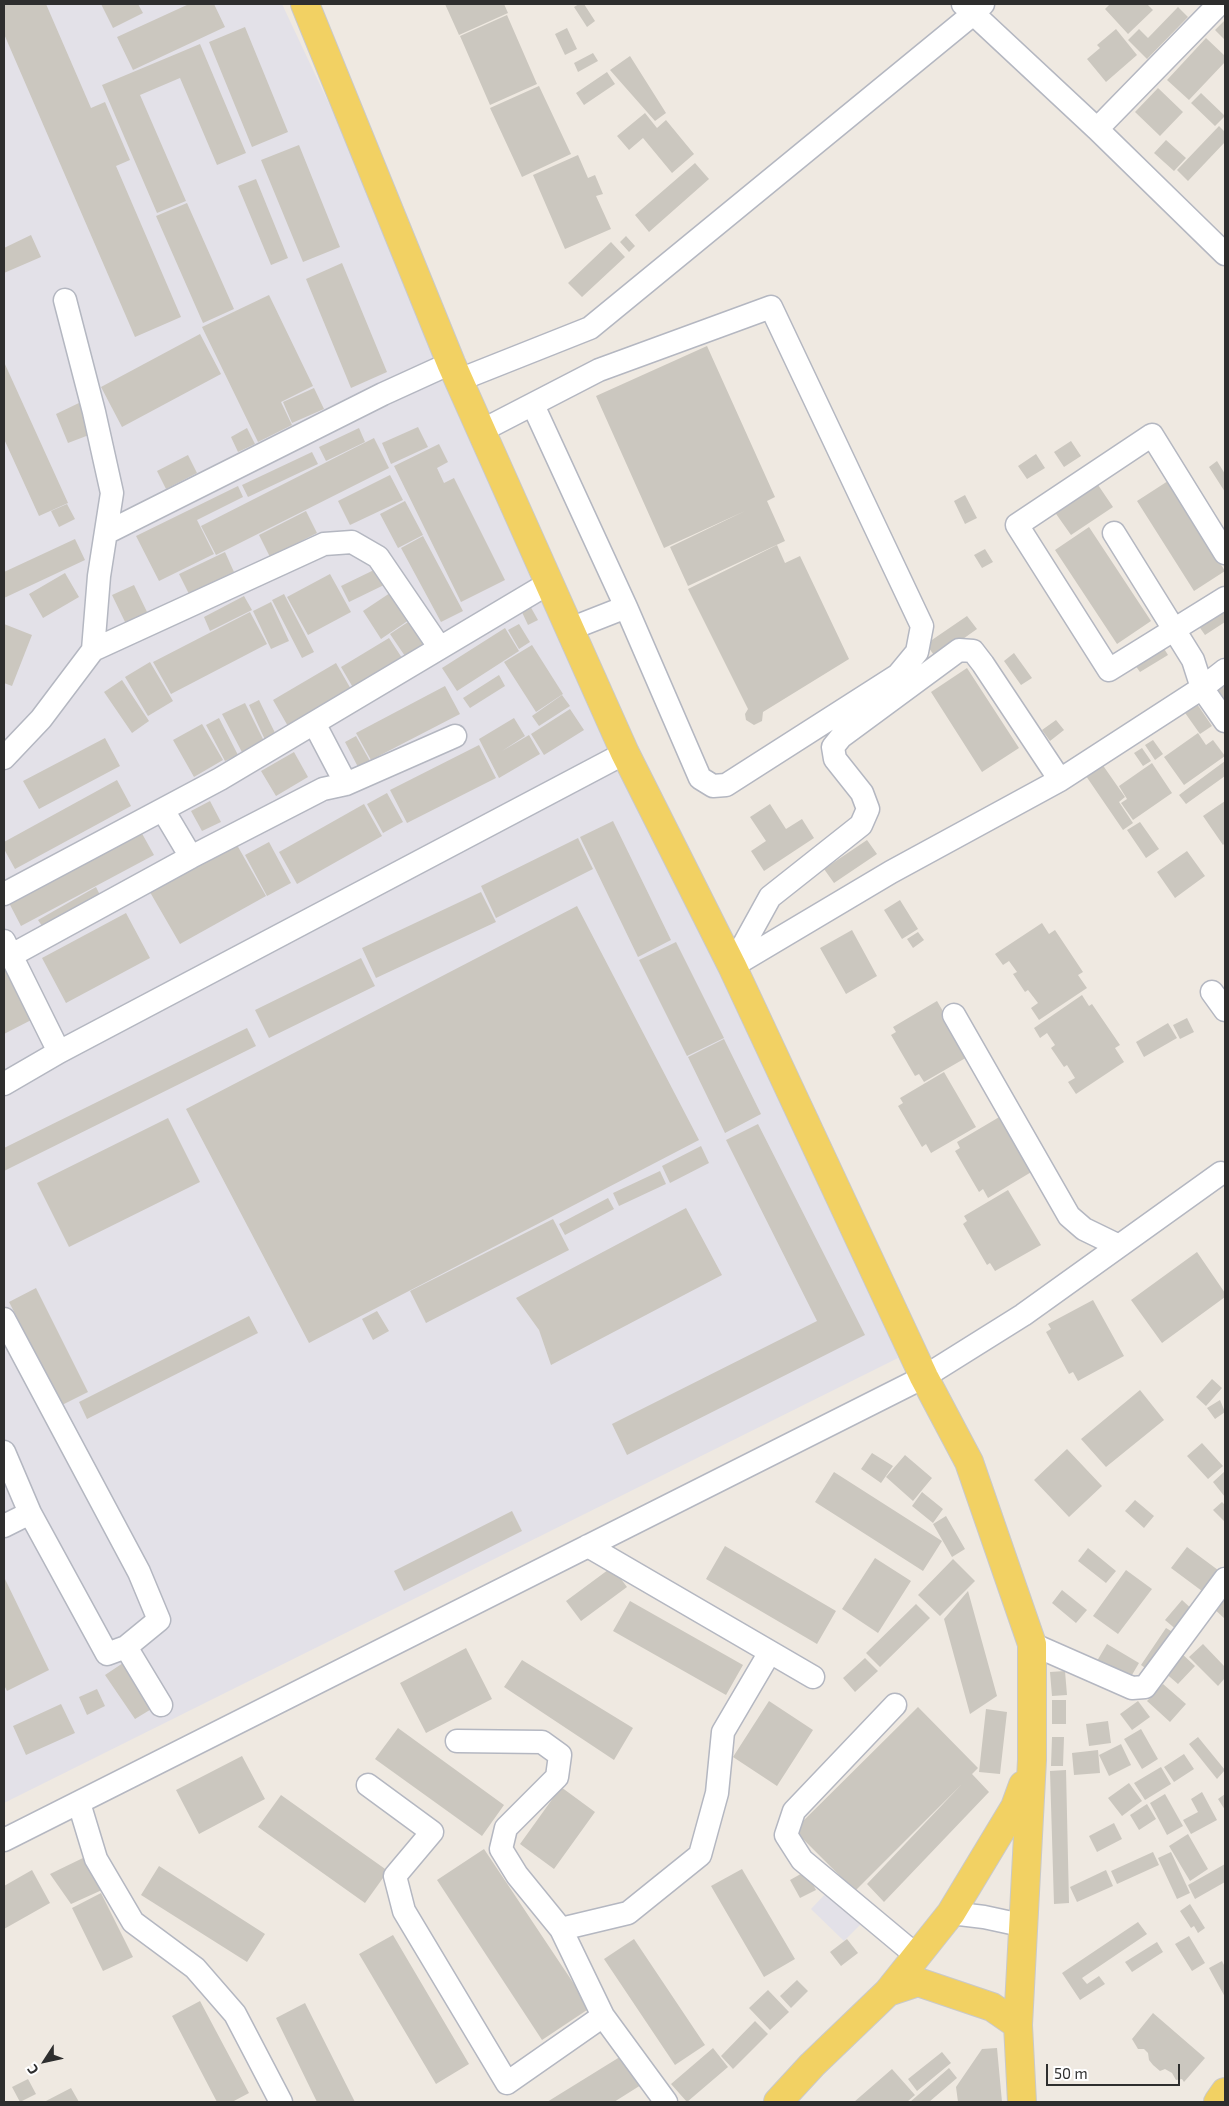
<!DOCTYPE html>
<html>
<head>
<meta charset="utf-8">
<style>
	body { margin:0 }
	#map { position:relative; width:1229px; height:2106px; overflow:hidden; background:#efe9e1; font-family:"Exo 2",sans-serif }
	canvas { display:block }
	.frame { position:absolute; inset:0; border:5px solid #2e2e2e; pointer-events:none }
	.north { position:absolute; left:20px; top:2036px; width:50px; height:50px; -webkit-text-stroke:4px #fff; paint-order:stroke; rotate:235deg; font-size:14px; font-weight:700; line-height:20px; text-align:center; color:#2e2e2e }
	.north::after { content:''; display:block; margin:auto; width:18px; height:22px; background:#2e2e2e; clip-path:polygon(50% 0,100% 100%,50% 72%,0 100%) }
	.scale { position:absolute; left:1046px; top:2064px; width:134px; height:22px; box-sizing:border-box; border:2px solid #2e2e2e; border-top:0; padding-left:6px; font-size:15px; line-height:18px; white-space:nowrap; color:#2e2e2e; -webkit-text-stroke:4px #fff; paint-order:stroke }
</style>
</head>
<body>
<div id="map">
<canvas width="1229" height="2106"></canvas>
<div class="frame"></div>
<div class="north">С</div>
<div class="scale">50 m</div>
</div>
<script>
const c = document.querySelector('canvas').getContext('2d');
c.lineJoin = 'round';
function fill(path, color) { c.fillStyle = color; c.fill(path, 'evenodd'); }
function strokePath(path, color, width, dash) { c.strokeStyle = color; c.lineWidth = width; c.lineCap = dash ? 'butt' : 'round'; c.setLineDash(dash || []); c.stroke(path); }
fill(new Path2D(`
	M4 4H282L459 380 570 636 819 1116 898 1358 4 1803Z
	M830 1889 865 1920 844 1941 811 1909Z`), '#e3e1e8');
fill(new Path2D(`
	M4 4H46L91 108 105 102 130 160 116 166 181 317 135 337 4 34Z
	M101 4H138L143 13 113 28Z
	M189 4H214L225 27 133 70 117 37Z
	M445 4H504L508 13 459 35Z
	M579 4H584L595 21 587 27 574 7Z
	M1110 4H1147L1153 10 1128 34 1105 9Z
	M1178 7 1188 17 1147 59 1128 40 1139 29 1148 38Z
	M507 15 537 84 490 105 460 36Z
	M1225 20V40L1215 30Z
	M245 27 288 132 252 147 209 42Z
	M567 28 577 49 565 55 555 34Z
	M1116 29 1137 55 1106 82 1087 59 1100 48 1097 45Z
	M1206 38 1225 56V62L1189 100 1167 80Z
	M200 44 246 153 217 165 180 78 140 95 186 201 157 213 102 85Z
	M593 53 598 61 578 72 574 63Z
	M630 56 666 113 655 121 610 70Z
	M607 72 615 84 584 105 576 93Z
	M539 86 571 154 522 177 490 108Z
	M1158 88 1183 112 1160 136 1135 112Z
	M1201 93 1225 116 1215 126 1191 103Z
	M645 113 657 128 666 120 694 154 672 173 643 138 629 150 617 136Z
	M1219 126 1225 132V142L1188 181 1177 170Z
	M1166 140 1186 158 1174 171 1154 153Z
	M299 145 340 247 303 262 261 160Z
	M578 155 588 178 595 175 603 194 596 196 611 229 565 249 533 175Z
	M695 163 709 179 649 232 635 215Z
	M256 179 288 258 271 265 238 186Z
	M187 203 234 309 203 323 156 216Z
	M31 235 41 257 4 273V248Z
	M626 236 635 246 629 252 620 242Z
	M611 242 625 257 582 297 568 283Z
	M342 263 387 372 351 388 306 279Z
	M269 295 313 386 281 402 292 425 258 442 202 327Z
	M200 334 221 374 122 427 101 387Z
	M707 346 775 497 767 501 785 541 688 586 670 547 745 511 664 548 596 396Z
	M4 362 68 503 39 516 4 439Z
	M314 388 324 409 292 423 283 402Z
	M81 402 89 435 68 443 56 414Z
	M418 427 428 447 391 464 382 443Z
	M247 428 255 444 238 452 231 437Z
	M359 428 365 442 326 461 319 447Z
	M374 438 389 468 216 555 201 526Z
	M1071 441 1081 456 1064 467 1054 452Z
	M439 444 448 462 437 468 444 483 454 478 505 580 461 602 394 466Z
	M312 452 318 464 248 497 242 485Z
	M1036 454 1045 468 1027 479 1018 466Z
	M188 455 197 473 166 489 157 471Z
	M1217 461 1225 474V492L1209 467Z
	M390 475 403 500 350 525 338 501Z
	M1168 481 1225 571 1194 591 1137 501Z
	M1096 482 1113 507 1071 535 1054 511Z
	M238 486 243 497 197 520 214 554 159 581 136 536Z
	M965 495 977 518 965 524 954 501Z
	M405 501 423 535 398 548 380 514Z
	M67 504 75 519 59 527 51 511Z
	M306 511 317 533 270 557 259 535Z
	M1089 527 1151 621 1117 644 1055 550Z
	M423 536 463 611 441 622 401 548Z
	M75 539 85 560 4 598V572Z
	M777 545 785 563 800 556 849 659 763 712 762 721 754 725 746 720 745 714 748 709 688 589Z
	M985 549 993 562 982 568 974 555Z
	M225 552 234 572 189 594 179 574Z
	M376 569 384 585 349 602 341 586Z
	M65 573 79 597 43 618 29 594Z
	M330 574 351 612 308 635 287 597Z
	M134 585 148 614 126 624 112 595Z
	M390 593 409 620 381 639 363 611Z
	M284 594 314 652 302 658 272 600Z
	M244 596 252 610 210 631 204 617Z
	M271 602 289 641 271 649 253 611Z
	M529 604 538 620 528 625 520 608Z
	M1225 608V622L1205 635 1198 625Z
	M250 612 267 644 171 694 153 662Z
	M967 616 977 629 936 658 926 644Z
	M411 620 428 645 407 659 390 634Z
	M4 624 32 635 12 686 4 683Z
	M519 624 530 642 519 649 508 630Z
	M505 628 519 651 457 691 442 668Z
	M389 638 404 661 355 691 341 667Z
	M532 645 563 694 536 712 504 662Z
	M1163 647 1168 655 1140 672 1135 665Z
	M1014 653 1032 678 1021 685 1004 661Z
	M150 662 173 701 148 716 125 677Z
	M336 663 352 691 289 728 273 700Z
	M967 668 1019 748 982 772 931 692Z
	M499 675 505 686 470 708 463 698Z
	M1225 678V714L1208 690Z
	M122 680 149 721 132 733 104 692Z
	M445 686 460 714 371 760 356 733Z
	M562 695 570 706 539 726 532 716Z
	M259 700 277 737 266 742 249 705Z
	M1195 701 1212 726 1200 734 1183 710Z
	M245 703 266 745 244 756 222 714Z
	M570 709 584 730 544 755 531 734Z
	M219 718 238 755 225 761 206 725Z
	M514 718 525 736 502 751 529 735 540 754 499 778 479 739Z
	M1056 720 1064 730 1050 741 1042 730Z
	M202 724 223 760 194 777 173 740Z
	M1198 733 1206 745 1213 740 1225 756 1184 785 1164 757Z
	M356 736 370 761 358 767 345 742Z
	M105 738 120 766 39 809 23 781Z
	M1153 740 1163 754 1155 760 1145 745Z
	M479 745 496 778 407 823 390 790Z
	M1142 748 1151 761 1143 766 1134 753Z
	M294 752 308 777 276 796 261 771Z
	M1225 761V776L1186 804 1179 795Z
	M1152 763 1172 793 1133 820 1121 803 1127 799 1119 786Z
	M1102 764 1125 797 1119 802 1133 823 1123 830 1086 776Z
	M117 780 131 806 15 869 4 849V842Z
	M387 793 403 822 383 833 367 804Z
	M210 801 221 822 202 831 191 811Z
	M1225 801V843L1223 845 1203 816Z
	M364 804 382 836 297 884 279 852Z
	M770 804 786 829 802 819 814 838 764 871 751 851 766 841 750 817Z
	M613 821 671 940 638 957 580 837Z
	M1140 822 1159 849 1146 858 1127 830Z
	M140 830 154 855 21 926 8 901Z
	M233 838 266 896 180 944 147 887Z
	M578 838 593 869 496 918 481 886Z
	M867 840 877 854 834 883 824 869Z
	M269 842 291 883 267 896 245 855Z
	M1187 851 1205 876 1175 898 1157 872Z
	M96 887 103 901 46 932 38 920Z
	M481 892 496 922 376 978 362 948Z
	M900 900 918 929 902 939 884 910Z
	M577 906 699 1140 309 1343 186 1109Z
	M126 913 150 958 66 1003 42 958Z
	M1042 923 1049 934 1055 930 1083 972 1078 975 1087 988 1039 1020 1031 1008 1038 1003 1028 990 1025 992 1013 974 1017 972 1009 961 1003 965 995 954Z
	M852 930 877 976 846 994 820 948Z
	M918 932 924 940 913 948 907 939Z
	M676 942 724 1038 687 1056 639 960Z
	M4 948 39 1016 4 1034Z
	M361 958 375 986 269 1038 255 1010Z
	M1082 995 1089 1006 1092 1004 1120 1045 1115 1048 1124 1062 1076 1094 1068 1082 1075 1078 1067 1065 1064 1067 1051 1048 1055 1045 1047 1033 1040 1038 1034 1028Z
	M937 1001 969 1056 924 1082 919 1074 915 1076 891 1035 896 1032 893 1027Z
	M1187 1018 1194 1032 1180 1039 1173 1025Z
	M1168 1023 1177 1038 1144 1057 1136 1042Z
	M247 1028 256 1046 4 1171V1148Z
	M724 1039 761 1114 725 1133 688 1057Z
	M944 1072 976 1127 931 1153 926 1144 922 1147 898 1106 903 1103 900 1098Z
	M1001 1116 1033 1171 988 1198 983 1189 979 1192 955 1151 960 1148 957 1142Z
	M168 1118 200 1182 69 1247 37 1183Z
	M758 1124 865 1335 627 1455 612 1424 817 1321 726 1140Z
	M701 1146 709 1163 670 1183 662 1166Z
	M660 1171 666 1184 619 1206 613 1193Z
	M1008 1190 1041 1245 995 1271 990 1263 987 1265 963 1224 967 1221 964 1216Z
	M608 1198 614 1209 565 1235 559 1224Z
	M686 1208 722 1275 551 1365 539 1330 516 1298Z
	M553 1219 569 1250 426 1323 410 1291Z
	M1197 1252 1225 1293V1297L1162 1343 1131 1300Z
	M36 1288 88 1392 62 1405 9 1302Z
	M1093 1300 1124 1356 1078 1381 1073 1372 1069 1374 1046 1332 1051 1329 1048 1324Z
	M377 1311 389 1331 373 1340 362 1319Z
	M249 1316 258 1333 87 1419 79 1402Z
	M1212 1379 1222 1388 1206 1406 1196 1397Z
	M1140 1390 1164 1420 1106 1467 1081 1439Z
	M1220 1400 1225 1412 1215 1419 1207 1408Z
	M1202 1443 1223 1466 1208 1479 1187 1456Z
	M1067 1449 1102 1486 1069 1517 1034 1480Z
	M872 1453 893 1466 881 1483 861 1469Z
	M905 1455 932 1478 913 1501 886 1477Z
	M1225 1471V1497L1213 1482Z
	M834 1472 942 1541 923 1571 815 1502Z
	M922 1492 943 1509 933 1523 912 1506Z
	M1135 1500 1154 1516 1144 1528 1125 1511Z
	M1222 1502 1225 1505V1522L1213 1510Z
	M512 1511 522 1531 404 1591 394 1571Z
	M946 1516 965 1549 952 1557 933 1524Z
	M725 1546 836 1611 817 1644 706 1579Z
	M1187 1547 1222 1573 1206 1594 1171 1568Z
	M1088 1548 1116 1571 1106 1583 1078 1561Z
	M875 1558 911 1581 878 1633 842 1609Z
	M953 1559 975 1581 940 1616 918 1595Z
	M612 1567 627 1587 581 1621 566 1601Z
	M1126 1570 1152 1589 1118 1634 1093 1616Z
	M4 1577 49 1670 7 1691 4 1685Z
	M1062 1590 1087 1610 1076 1623 1052 1603Z
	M1225 1590V1619L1211 1606Z
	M968 1591 997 1696 970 1714 944 1619Z
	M1182 1600 1195 1612 1178 1631 1165 1620Z
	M630 1601 743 1665 726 1695 613 1631Z
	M916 1604 930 1618 880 1667 866 1653Z
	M1166 1628 1176 1634 1151 1672 1141 1665Z
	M1107 1644 1139 1663 1129 1680 1097 1661Z
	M1203 1644 1225 1667V1678L1218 1686 1189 1657Z
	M466 1648 492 1699 426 1733 400 1683Z
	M1180 1652 1195 1666 1178 1684 1163 1671Z
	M865 1658 878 1671 855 1692 843 1678Z
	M522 1660 633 1728 614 1760 504 1687Z
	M123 1663 153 1708 135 1719 105 1675Z
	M1065 1671 1067 1695 1052 1696 1050 1672Z
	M1163 1684 1186 1704 1170 1722 1147 1701Z
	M97 1689 105 1706 87 1715 79 1697Z
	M1052 1700H1066V1724H1052Z
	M769 1701 813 1730 777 1786 733 1757Z
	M1138 1701 1150 1717 1132 1730 1120 1714Z
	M61 1704 75 1733 26 1755 13 1726Z
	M918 1707 978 1768 972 1774 989 1792 884 1902 867 1884 962 1784 855 1891 794 1830Z
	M986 1709 1007 1712 1000 1774 979 1772Z
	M1108 1721 1111 1743 1089 1746 1086 1724Z
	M398 1728 504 1805 482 1836 375 1759Z
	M1141 1729 1158 1759 1142 1769 1124 1739Z
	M1052 1737H1064L1063 1766H1051Z
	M1198 1737 1225 1770 1217 1779 1189 1744Z
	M1121 1744 1131 1765 1109 1776 1099 1755Z
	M1098 1750 1100 1773 1074 1775 1072 1753Z
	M1184 1754 1194 1769 1174 1782 1164 1767Z
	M242 1756 265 1799 199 1834 176 1790Z
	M1161 1767 1171 1784 1145 1800 1134 1783Z
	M1066 1770 1069 1903 1054 1904 1050 1771Z
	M1129 1783 1142 1801 1122 1816 1108 1798Z
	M561 1787 595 1812 554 1869 520 1844Z
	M1202 1792 1217 1820 1191 1834 1183 1820 1198 1812 1191 1799Z
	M1165 1794 1183 1826 1167 1835 1150 1803Z
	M1225 1794V1810L1218 1799Z
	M281 1795 388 1871 365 1903 258 1827Z
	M1147 1804 1156 1819 1139 1830 1130 1815Z
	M1114 1823 1122 1839 1097 1852 1089 1836Z
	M1188 1834 1208 1869 1190 1881 1169 1846Z
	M484 1849 590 2008 542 2040 437 1880Z
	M1153 1852 1159 1865 1117 1884 1111 1871Z
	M1171 1852 1190 1893 1177 1899 1158 1858Z
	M85 1857 102 1890 71 1904 50 1874Z
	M1225 1864V1882L1195 1899 1188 1885Z
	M159 1866 265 1934 247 1962 141 1895Z
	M742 1869 795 1959 764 1977 711 1886Z
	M32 1870 50 1903 4 1929V1886Z
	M1106 1870 1113 1886 1077 1902 1070 1887Z
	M806 1871 816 1890 800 1898 790 1880Z
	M101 1893 133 1957 103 1971 72 1908Z
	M1190 1904 1205 1928 1198 1933 1194 1926 1191 1928 1180 1911Z
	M1138 1922 1147 1934 1082 1978 1087 1984 1099 1976 1105 1984 1080 2000 1062 1973Z
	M393 1935 469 2064 436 2084 359 1954Z
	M1189 1936 1205 1963 1192 1971 1175 1944Z
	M634 1939 705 2045 675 2065 604 1959Z
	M847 1939 858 1953 841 1966 830 1952Z
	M1157 1942 1163 1952 1132 1972 1125 1962Z
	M1222 1961 1225 1967V1997L1209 1968Z
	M797 1980 808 1991 791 2008 780 1996Z
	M768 1990 789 2012 770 2030 749 2008Z
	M200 2001 249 2093 232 2102H217L172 2016Z
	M305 2003 355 2102H317L276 2018Z
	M1153 2013 1205 2058 1184 2082 1182 2079 1176 2080 1172 2073 1165 2069 1160 2071 1153 2065 1149 2060 1148 2053 1144 2049H1138L1132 2039Z
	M755 2021 768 2034 733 2069 721 2056Z
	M713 2048 728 2067 687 2102 671 2084Z
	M997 2048 1002 2102H958L956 2087 982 2049Z
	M942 2052 951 2063 917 2091 908 2079Z
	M623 2055 641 2085 614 2102H547Z
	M949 2068 957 2078 929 2102H910Z
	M892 2069 915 2095 907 2102H854Z
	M28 2079 36 2094 20 2102 12 2087Z
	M71 2088 79 2102H44Z`), '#cbc7bf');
const minor = new Path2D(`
	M963 4 1097 129 1225 254
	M1097 129 1219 4
	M459 380 590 328 973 14 983 4
	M481 431 599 370 771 307 922 626 917 652 898 675 726 785 713 786 700 778 626 607 533 405
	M106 533 383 394 451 363
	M1114 533 1193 660 1202 688 1225 721
	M1225 553 1152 435 1017 525 1109 670 1225 598
	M570 629 626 607
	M93 650 324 544 352 542 378 557 440 648
	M314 723 346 784
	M4 758 41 719 93 650 99 576 112 493 94 412 65 300
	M163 810 191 857
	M4 894 220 779 549 583
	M4 941 59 1052
	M12 955 191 857 323 789 346 784 455 736
	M732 966 770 897 861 825 868 809 862 793 835 759 833 747 841 737 959 650 973 651 983 664 1060 780
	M733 966 891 872 1060 780 1202 688 1225 670
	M1212 992 1225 1010
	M954 1015 1069 1216 1084 1229 1119 1246
	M4 1084 59 1052 625 753
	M4 1319 139 1572 159 1620 126 1647 107 1654 30 1513
	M4 1452 30 1513 4 1526
	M588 1546 813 1677
	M1032 1644 1132 1688 1145 1687 1225 1579
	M126 1647 161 1705
	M895 1705 794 1811 786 1835 802 1860 917 1956
	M457 1741 542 1742 560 1755 557 1777 506 1828 501 1849 517 1875 561 1929
	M368 1785 432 1832 395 1876 404 1911 507 2083 603 2016
	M79 1803 96 1859 133 1922 195 1968 235 2014 281 2102
	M4 1840 924 1377 1023 1315 1221 1173
	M951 1913 984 1917 1021 1925
	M666 2102 603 2016 561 1929 628 1913 700 1855 717 1793 723 1732 770 1652`);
const major = new Path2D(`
	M305 4 451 363 625 753 732 966 924 1377 969 1462 1032 1644V1760L1018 2025 1022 2102
	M888 1992 918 1982 992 2007 1018 2025
	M778 2102 812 2065 888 1992 951 1913 1015 1807 1023 1785
	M1218 2102 1225 2092`);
strokePath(minor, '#b4b7c1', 25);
strokePath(major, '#c9c9c9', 30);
strokePath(minor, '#fff', 22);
strokePath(major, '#f2d163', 28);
</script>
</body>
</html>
